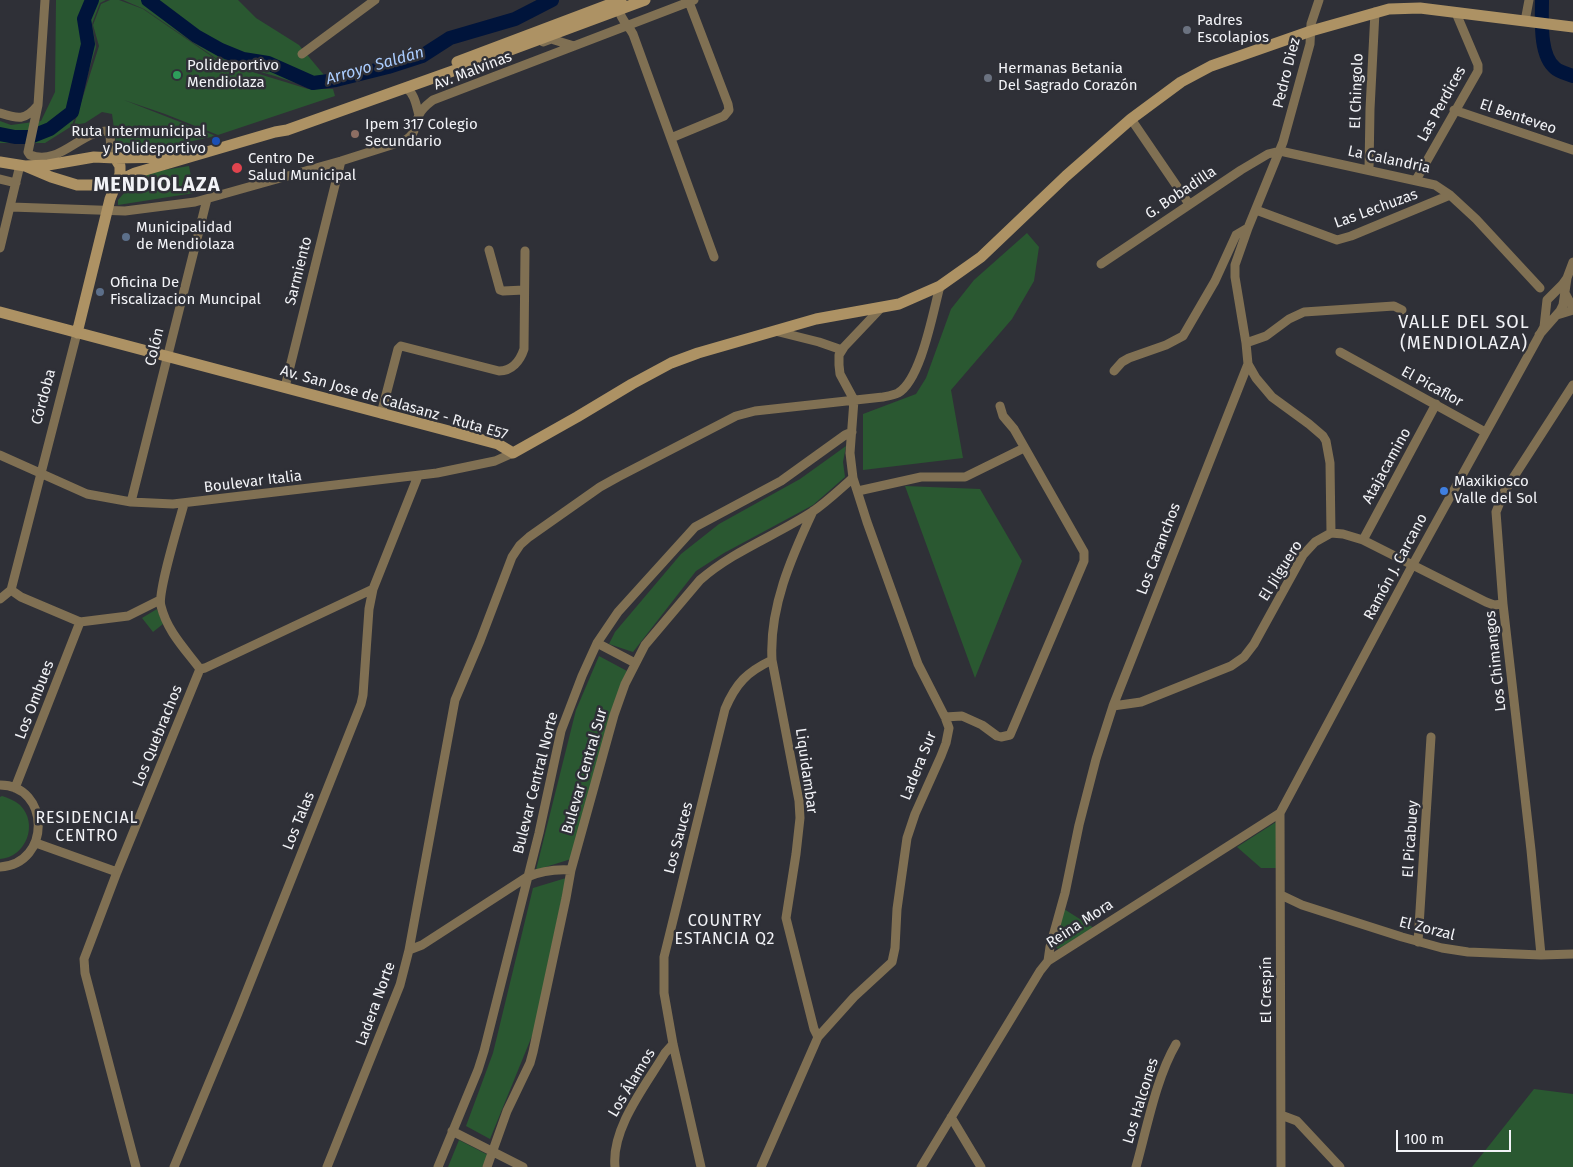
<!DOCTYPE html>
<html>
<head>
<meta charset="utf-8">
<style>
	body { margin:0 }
	#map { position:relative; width:1573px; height:1167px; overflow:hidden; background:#2f3037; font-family:"Fira Sans",sans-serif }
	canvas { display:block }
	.scale { position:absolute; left:1396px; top:1130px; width:115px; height:22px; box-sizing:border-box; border:2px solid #f2f3f7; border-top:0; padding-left:6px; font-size:15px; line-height:18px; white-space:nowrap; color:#f2f3f7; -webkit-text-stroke:4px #2f3037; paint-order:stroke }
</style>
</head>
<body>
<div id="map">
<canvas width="1573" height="1167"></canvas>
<div class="scale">100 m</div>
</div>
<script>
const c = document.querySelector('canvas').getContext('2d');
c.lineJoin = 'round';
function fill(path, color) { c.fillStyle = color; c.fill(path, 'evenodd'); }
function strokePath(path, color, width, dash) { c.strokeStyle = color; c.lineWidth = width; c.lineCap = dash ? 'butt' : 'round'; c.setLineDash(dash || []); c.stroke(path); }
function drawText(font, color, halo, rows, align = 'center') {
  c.font = font + ' "Fira Sans",sans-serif'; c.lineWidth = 5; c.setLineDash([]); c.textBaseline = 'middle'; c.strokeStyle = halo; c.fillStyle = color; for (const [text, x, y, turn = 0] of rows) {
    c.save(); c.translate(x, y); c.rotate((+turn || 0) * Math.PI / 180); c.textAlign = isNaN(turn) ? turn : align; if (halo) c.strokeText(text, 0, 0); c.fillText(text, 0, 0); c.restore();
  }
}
fill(new Path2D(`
	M56 0H106L100 3 92 24 96 47 72 126 45 143H0V121L11 125 41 121 55 92Z
	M110 0H119L143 9 220 62 308 89H333L335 96 218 135 165 114 124 100 216 136 159 148 116 143 112 114 102 112 85 123 74 125 99 46 93 25 101 4Z
	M123 0H238L256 18 299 45 334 87H308L275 76 220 61 144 9Z
	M189 166 194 193 118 205V200L138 177 158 171Z
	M1027 233 1039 247 1034 281 1012 319 951 390 963 458 863 470V414L916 394 926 378 951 309 974 280Z
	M846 446 843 462 845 477 813 505 724 553 696 571 633 652 609 644 615 632 681 554 719 524 800 479Z
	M905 486 980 489 1022 561 975 678Z
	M157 609 163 624 153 632 142 618Z
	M599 656 627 671 611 712 571 859 536 870 576 710Z
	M2 796C8 798 14 800 20 805 39 824 26 857 0 859V797Z
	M1276 822V868H1261L1237 847Z
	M566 878 534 1031 490 1139 466 1126 493 1053 533 888Z
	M1064 909 1094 928 1058 949 1054 945Z
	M1534 1089 1573 1094V1167H1472Z
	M459 1140 488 1155 482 1167H448Z`), '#2a5831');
strokePath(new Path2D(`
	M148 0 196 36 221 50 243 59 268 63 313 83 336 80 388 67 422 56 450 38 515 19 552 0
	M1542 0C1542 19 1539 55 1555 68 1559 72 1568 74 1573 76
	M0 134 15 137H30L50 129 72 112 88 44 84 19 92 0`), '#00143b', 14);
strokePath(new Path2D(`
	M45 0 38 105 28 152 30 155C60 167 81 129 110 131L111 157
	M619 10C621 20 628 25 633 34L714 257
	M1525 21 1529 0
	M543 42 551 39 574 46
	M302 54 375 0
	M406 88C415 94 416 105 419 115
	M1454 110 1573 150
	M0 113C18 119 25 121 38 105
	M1131 119 1189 204
	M671 138 724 116 729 110 728 104 689 2
	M1369 170 1370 109 1375 12
	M0 179 16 183
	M1416 180 1478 71V65L1456 13
	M11 207 125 211 195 202 341 161 404 141C418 133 413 127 419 115 422 108 428 104 433 100L694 0
	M1256 210 1337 240 1351 236 1450 195
	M0 248 20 165
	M489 250 500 290 503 291 524 290
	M1101 264 1241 170 1268 154 1280 151 1435 185 1450 195 1476 219 1540 288
	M1567 278 1573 262
	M1565 293 1573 308
	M1557 315 1573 310
	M775 331 819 342 842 350
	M1246 343 1266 336 1289 319 1304 312 1394 306 1402 310
	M1340 352 1485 432
	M1248 364 1256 378 1272 397 1309 424 1323 436 1326 441 1330 463 1331 533
	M1114 371 1122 362 1129 358 1166 345 1183 336 1215 281 1236 235 1248 228
	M285 387 341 161
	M381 414 398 349 401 346 499 371C512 371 520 361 524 349L525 251
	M0 455 87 494 131 502 173 504 437 473 495 461 513 453
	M858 491 921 477H965L1024 448
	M131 502 207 199
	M184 504C179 522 157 594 161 606 167 631 185 649 200 669
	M813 511C791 558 769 608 772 660L799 801 800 818 796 854 786 918 814 1029 818 1037
	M1363 540 1436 404
	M11 590 77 333
	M11 590 21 597 80 622 128 616 160 600
	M0 599 11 590
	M597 643 635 663
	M200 669 205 668 373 589
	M1113 706 1141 702 1231 666 1244 657 1254 644 1303 555 1315 542 1331 533 1343 534 1363 540 1486 602 1494 605 1503 604
	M945 717 962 716 982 725 997 736 1001 737 1010 735 1084 561V552L1014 429 1003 416 1000 406
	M0 785C50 785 52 864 0 867
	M15 788 80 622
	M36 843 117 872
	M1281 895 1302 905 1402 937 1442 948 1468 952 1541 955 1573 954
	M1418 942 1431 737
	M409 950 422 945 527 877C541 871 556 869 571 870
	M1541 955 1531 850 1503 604 1496 512 1504 492 1573 385
	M1048 961 1050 947 1065 893 1079 825 1096 759 1113 706 1248 364 1246 343 1235 277V265L1248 228 1283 142 1310 44 1311 24 1319 0
	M1281 1115 1297 1121 1340 1167
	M951 1117 981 1167
	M452 1131 523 1167
	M136 1167 85 973 84 959 117 872 200 669
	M174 1167 238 1013 361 704 363 695 369 609 373 589 418 476
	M327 1167 400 985 409 950 455 700 480 641 512 557 520 545 529 537 600 487 618 477 736 416 755 411 883 397C888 396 894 395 898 393 921 380 933 312 940 286
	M438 1167 478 1070 484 1051 539 833 561 731 582 676 597 643 618 612 695 527 781 481 845 435 852 432
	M487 1167 507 1111 530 1063 533 1052 566 898 571 870 614 715 625 684 645 645 700 580C733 551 775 536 812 512 827 502 840 489 853 478
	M615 1167C611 1128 646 1085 665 1053L673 1044
	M701 1167 673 1044 664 993V957L725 709C736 683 747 672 772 660
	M761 1167 818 1037 854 997 892 962 895 948 897 909 907 838 915 814 941 756 946 743 949 728 945 717 918 664 867 522 853 478 850 453 854 400 840 374 839 365V355L844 347 881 308
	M921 1167 1040 971 1048 961 1280 813
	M1136 1167C1147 1128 1156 1078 1176 1044
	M1281 1167 1280 813 1412 566 1544 327 1547 300 1562 285 1567 278 1563 305 1560 311 1539 335`), '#807053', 9);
strokePath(new Path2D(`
	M457 62 621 0
	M0 162 25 166 48 165 94 157 115 158 172 157
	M25 166 51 177 77 185H109L135 173 275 132 287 130 478 62 645 0
	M0 312 498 444 513 453 577 417 632 384 671 363 698 353 816 319 899 304 940 286 981 257 1066 176 1131 119 1181 82 1211 66 1311 31 1389 9 1420 8 1573 27
	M77 333 110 199 120 174V166L115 158`), '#ad9264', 11);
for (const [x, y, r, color] of [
	[1187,30,5,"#6b7280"],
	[177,75,5,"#2e9e5b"],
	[988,78,5,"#6b7280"],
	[355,134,5,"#8d6e63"],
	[216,141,5,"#1a4fb4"],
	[237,168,6,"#e0444e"],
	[126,237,5,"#5c6f8a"],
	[100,292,5,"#5c6f8a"],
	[1444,491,5,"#3f7fe0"]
]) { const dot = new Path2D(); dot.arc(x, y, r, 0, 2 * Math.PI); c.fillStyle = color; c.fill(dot); strokePath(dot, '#2f3037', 2); }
drawText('15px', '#f2f3f7', '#2f3037', [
	["Padres",1197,21],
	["Escolapios",1197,38],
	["Polideportivo",187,66],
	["Mendiolaza",187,83],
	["Hermanas Betania",998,69],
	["Del Sagrado Corazón",998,86],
	["Ipem 317 Colegio",365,125],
	["Secundario",365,142],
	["Ruta Intermunicipal",206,132,"right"],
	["y Polideportivo",206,149,"right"],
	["Centro De",248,159],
	["Salud Municipal",248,176],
	["Municipalidad",136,228],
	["de Mendiolaza",136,245],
	["Oficina De",110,283],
	["Fiscalizacion Muncipal",110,300],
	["Maxikiosco",1454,482],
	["Valle del Sol",1454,499]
], 'left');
drawText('15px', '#f2f3f7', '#2f3037', [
	["Av. Malvinas",473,71,-21],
	["Pedro Diez",1287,73,-76],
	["El Chingolo",1357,91,-88],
	["Las Perdices",1442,104,-61],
	["El Benteveo",1518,117,19],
	["La Calandria",1389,160,12],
	["G. Bobadilla",1181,193,-34],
	["Las Lechuzas",1376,209,-20],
	["Sarmiento",299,271,-76],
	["Colón",155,347,-76],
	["El Picaflor",1432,387,29],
	["Córdoba",44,397,-75],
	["Av. San Jose de Calasanz - Ruta E57",394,403,16],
	["Atajacamino",1387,466,-61],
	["Boulevar Italia",253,482,-7],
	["Los Caranchos",1159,549,-69],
	["Ramón J. Carcano",1396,567,-62],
	["El Jilguero",1281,571,-58],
	["Los Chimangos",1496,661,-96],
	["Los Ombues",35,700,-69],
	["Los Quebrachos",158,736,-68],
	["Ladera Sur",919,766,-68],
	["Bulevar Central Sur",585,771,-74],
	["Liquidambar",806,771,82],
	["Bulevar Central Norte",536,783,-76],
	["Los Talas",299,821,-68],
	["Los Sauces",679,838,-75],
	["El Picabuey",1411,839,-86],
	["Reina Mora",1080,924,-33],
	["El Zorzal",1427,929,14],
	["El Crespín",1267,990,-90],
	["Ladera Norte",376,1004,-70],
	["Los Álamos",632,1083,-59],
	["Los Halcones",1141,1101,-73]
]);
drawText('italic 16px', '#aaccfe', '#2f3037', [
	["Arroyo Saldán",375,66,-16]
]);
c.letterSpacing = '1px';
drawText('16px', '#f2f3f7', '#2f3037', [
	["RESIDENCIAL",87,819],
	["CENTRO",87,837],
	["COUNTRY",725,922],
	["ESTANCIA Q2",725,940]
]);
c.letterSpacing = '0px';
c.letterSpacing = '1px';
drawText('18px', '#f2f3f7', '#2f3037', [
	["VALLE DEL SOL",1464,323],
	["(MENDIOLAZA)",1464,344]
]);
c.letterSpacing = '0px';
c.letterSpacing = '1px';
drawText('bold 20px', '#f2f3f7', '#2f3037', [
	["MENDIOLAZA",157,185]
]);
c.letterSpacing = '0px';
</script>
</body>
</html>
